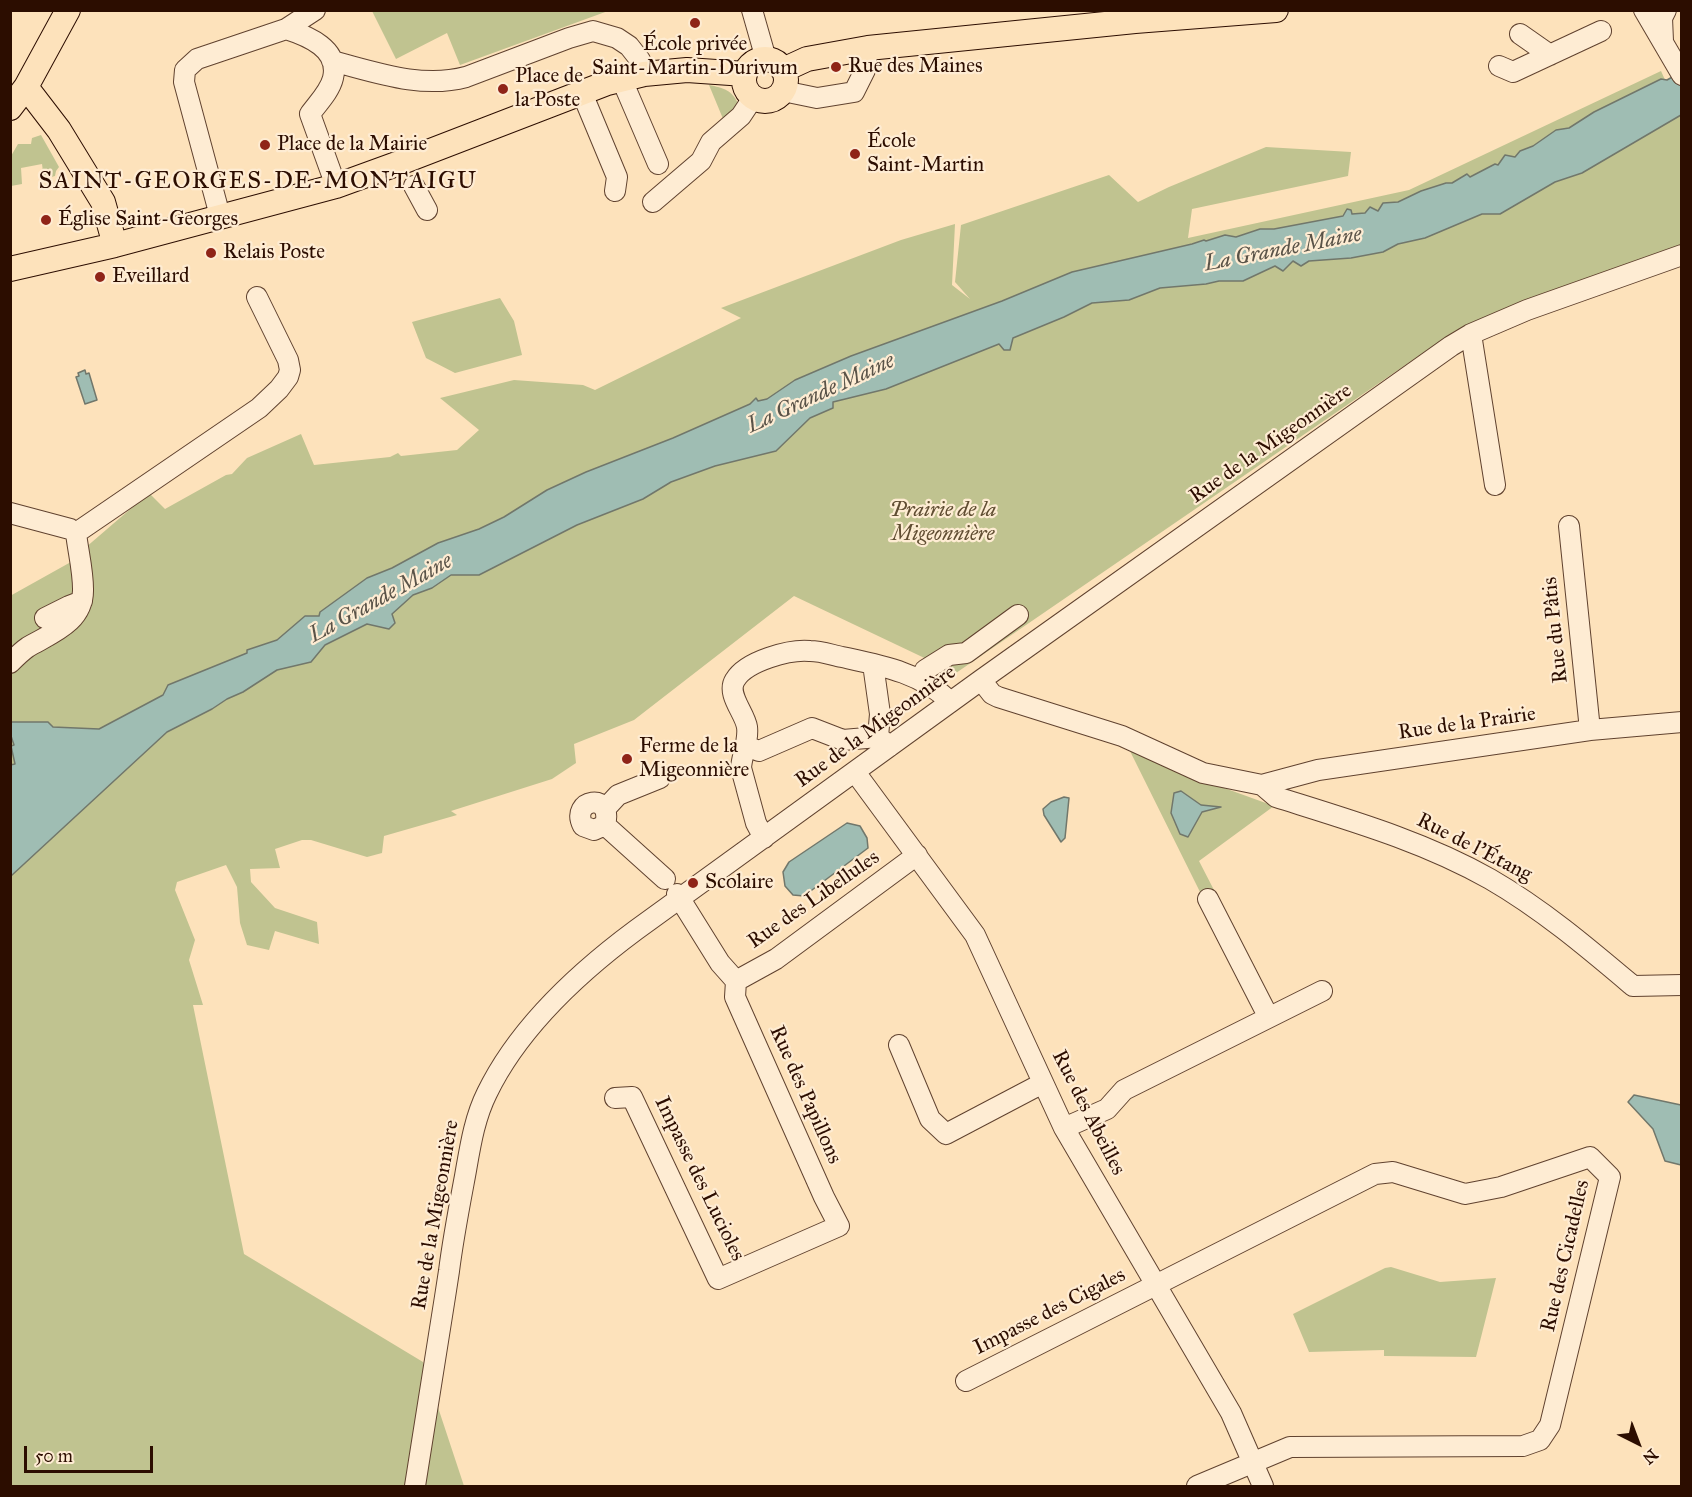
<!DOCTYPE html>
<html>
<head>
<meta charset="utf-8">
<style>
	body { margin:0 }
	#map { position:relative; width:1692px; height:1497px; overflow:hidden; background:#fde2bb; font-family:"IM FELL Great Primer",serif }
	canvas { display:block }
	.frame { position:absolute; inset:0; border:12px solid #2c0d00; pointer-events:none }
	.north { position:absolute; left:1608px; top:1413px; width:60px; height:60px; -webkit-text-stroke:4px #feecd3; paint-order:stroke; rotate:138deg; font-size:16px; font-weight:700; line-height:24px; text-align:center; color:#2c0d00 }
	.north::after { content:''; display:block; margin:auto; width:21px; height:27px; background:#2c0d00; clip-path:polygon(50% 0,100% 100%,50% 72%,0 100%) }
	.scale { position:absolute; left:24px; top:1446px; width:129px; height:27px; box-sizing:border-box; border:3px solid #2c0d00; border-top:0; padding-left:8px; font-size:18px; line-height:21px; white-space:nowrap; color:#2c0d00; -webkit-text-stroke:4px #feecd3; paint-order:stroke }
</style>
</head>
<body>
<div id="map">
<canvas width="1692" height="1497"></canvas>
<div class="frame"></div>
<div class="north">N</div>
<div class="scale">50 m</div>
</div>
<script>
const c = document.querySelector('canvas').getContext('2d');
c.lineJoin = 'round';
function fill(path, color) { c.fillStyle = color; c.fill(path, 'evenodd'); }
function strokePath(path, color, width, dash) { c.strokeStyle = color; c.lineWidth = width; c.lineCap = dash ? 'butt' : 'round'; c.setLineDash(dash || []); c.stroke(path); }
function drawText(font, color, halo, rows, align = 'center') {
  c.font = font + ' "IM FELL Great Primer",serif'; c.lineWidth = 4.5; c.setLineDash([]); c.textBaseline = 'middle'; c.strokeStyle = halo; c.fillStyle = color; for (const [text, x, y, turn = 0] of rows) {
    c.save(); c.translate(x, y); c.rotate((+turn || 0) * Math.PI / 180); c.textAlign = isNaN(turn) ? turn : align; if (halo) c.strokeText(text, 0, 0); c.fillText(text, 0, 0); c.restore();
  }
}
fill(new Path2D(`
	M372 11H608L460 65 447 33 396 59Z
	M1661 71 1681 115V245L1455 331 956 673 794 596 634 720 574 744 576 763 552 779 451 811 457 815 384 836 382 853 367 857 311 840H302L275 849 280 868 250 869 251 882 275 908 317 922 319 944 275 931 269 950 247 945 240 923 237 887 226 865 177 882 175 890 195 940 189 960 203 1005H193L244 1254 423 1362 464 1486H11L10 596 87 553 85 548 149 493 165 509 226 475 232 474 247 458 301 434 314 465 390 457 398 453 401 456 457 450 479 430 440 398 514 380 583 385 595 390 741 318 721 308 901 240 955 224 952 285 970 299 955 282 961 225 1109 175 1138 202 1169 187 1266 147 1351 152 1348 176 1192 209 1188 238 1409 190Z
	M709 85C724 88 732 90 739 105L726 126Z
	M41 135 59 167 56 171 55 176 44 179 42 164 21 168 22 184 11 186V156L18 144H31L32 138Z
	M500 298 514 321 522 355 455 373 426 358 412 322Z
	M1127 745 1191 776 1274 806 1199 861 1215 892 1203 898Z
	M1391 1267 1440 1282 1496 1278 1476 1357 1384 1356V1350L1309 1352 1293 1314 1385 1268Z`), '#c0c390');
const water = new Path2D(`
	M1681 72V115L1582 173 1555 182 1500 214H1482L1425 238 1398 244 1383 252 1351 258 1309 261 1301 266 1293 261 1283 271 1275 266 1243 281H1219L1206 284 1160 288 1129 300 1092 303 1064 317 1013 338 1010 350H1004L999 344 886 389 833 402V408L810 418 776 451 715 466 671 482 643 499 577 525 479 575H451L432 588 413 595 392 614 395 623 389 629 367 624 325 645 311 662 277 670 243 692 227 699 212 709 167 732 11 876 10 765 15 764 11 746 14 745 11 736V722H48L53 727 99 729 163 695 168 685 247 653V650L277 640 305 616H319L320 612 367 578 392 568 438 543 479 529 504 517 547 490 586 472 673 438 750 404 756 398 758 401 767 399 795 380 851 356 1002 301 1072 272 1192 244 1204 240 1206 241 1225 235 1236 237 1260 229H1274L1343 216 1347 209 1351 210 1352 214 1365 213 1370 207 1378 211 1383 203 1398 202 1421 191 1446 183H1452L1467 174 1470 177 1495 164 1498 165 1505 155 1515 157 1520 151 1533 146 1556 130 1569 128 1594 112 1661 79 1667 80Z
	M85 370 86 374 89 373 97 400 85 404 76 377 79 376 78 373Z
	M1181 791 1201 805 1221 807 1202 812 1188 837 1180 834 1171 813 1174 793Z
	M1064 797 1069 798 1065 838 1061 842 1044 815 1043 809 1051 802Z
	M847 823 860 826 867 838 868 848 804 896 793 895 785 886 783 872 789 862Z
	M1634 1095 1681 1105V1165L1665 1161 1653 1129 1628 1102Z`);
fill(water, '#9fbdb3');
strokePath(water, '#71776b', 1.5);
const minor = new Path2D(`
	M752 10 766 59
	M1644 10 1682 75
	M286 29C308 36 340 49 333 78 330 91 318 103 310 114L336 186
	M1520 34 1550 55
	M1663 41 1662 18 1666 10
	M332 61C375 72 421 89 466 77L569 38 593 31 617 38 629 46 640 60 644 74
	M1499 66 1513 72 1601 31
	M622 80 658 164
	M783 91 817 98 854 92 865 70 868 48
	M582 93 617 177 615 191
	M414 186 427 210
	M653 202 701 161 711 142 741 116 753 98
	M220 216 184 82 185 70 197 59 286 29 315 10
	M1471 334 1495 485
	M10 513 70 529 76 533
	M1569 526 1590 730
	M76 533 259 408 279 389 288 377 290 370 288 360 257 297
	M45 618 69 606 82 601
	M10 663C16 657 22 651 28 647 52 633 84 622 83 589 83 570 78 551 76 533
	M873 664 880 714 878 737
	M981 680 992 694 998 697 1122 736 1203 773 1262 785 1318 770 1590 730 1682 722
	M921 681 925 670 949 655 966 653 1018 615
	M746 746 759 751 812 728 843 740 878 737 890 746
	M855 772 975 935 1064 1128 1231 1413 1263 1486
	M1262 785 1276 797C1349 820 1423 841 1490 879 1542 909 1588 948 1633 986L1682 985
	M605 809 618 795 660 778
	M605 825 594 830 583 826C569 799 614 791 605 825L665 879
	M764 838 756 823 741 768C742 754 749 741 747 727 745 713 726 694 735 680 746 661 790 649 810 651 821 651 832 655 842 657 879 665 923 673 950 702
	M677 894 720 963 736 981
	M1208 899 1268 1016
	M736 981 776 959 917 855
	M899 1045 930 1119 946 1134 1043 1083
	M615 1098 632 1097 718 1279 839 1226 824 1197 735 997 736 981
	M1064 1128 1107 1109 1124 1090 1322 991
	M966 1381 1375 1174 1393 1172 1465 1194 1501 1187 1590 1157 1610 1177 1550 1425 1540 1440 1523 1446 1290 1447 1197 1486
	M415 1486C426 1415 438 1343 449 1271 453 1239 459 1208 465 1176 470 1148 474 1119 487 1093 519 1027 578 973 636 930L981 680 1451 346 1471 334 1527 310 1682 255`);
const major = new Path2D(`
	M744 80a21 21 0 1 1 42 0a21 21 0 1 1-42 0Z
	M783 70 807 59 868 48 1135 21 1276 10
	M26 87 59 130 103 202 115 245
	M10 108 26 87 68 10
	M10 269 115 245 336 186 402 162 607 83 644 74 687 70 745 74`);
strokePath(minor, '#60422f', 22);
strokePath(major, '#2c0d00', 26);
strokePath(minor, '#feecd3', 20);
strokePath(major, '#fde2bb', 24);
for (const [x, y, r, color] of [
	[695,23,6,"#8f2418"],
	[836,67,6,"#8f2418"],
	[503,89,6,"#8f2418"],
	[265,145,6,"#8f2418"],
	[855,154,6,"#8f2418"],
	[46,220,6,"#8f2418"],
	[211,253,6,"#8f2418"],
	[100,277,6,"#8f2418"],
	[627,759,6,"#8f2418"],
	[693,883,6,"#8f2418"]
]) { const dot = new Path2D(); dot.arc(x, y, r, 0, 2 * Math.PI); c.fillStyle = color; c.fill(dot); strokePath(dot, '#feecd3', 2); }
drawText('21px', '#2c0d00', '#feecd3', [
	["École privée",695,45,"center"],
	["Saint-Martin-Durivum",695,69,"center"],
	["Rue des Maines",848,67],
	["Place de",515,77],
	["la Poste",515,101],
	["École",867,142],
	["Saint-Martin",867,166],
	["Place de la Mairie",277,145],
	["Église Saint-Georges",58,220],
	["Relais Poste",223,253],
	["Eveillard",112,277],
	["Ferme de la",639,747],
	["Migeonnière",639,771],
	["Scolaire",705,883]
], 'left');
drawText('21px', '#2c0d00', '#feecd3', [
	["Rue de la Migeonnière",1271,444,-35],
	["Rue du Pâtis",1556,630,-96],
	["Rue de la Prairie",1467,724,-8],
	["Rue de la Migeonnière",876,727,-36],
	["Rue de l'Étang",1474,848,27],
	["Rue des Libellules",814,900,-35],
	["Rue des Papillons",805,1095,66],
	["Rue des Abeilles",1088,1113,63],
	["Impasse des Lucioles",699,1179,64],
	["Rue de la Migeonnière",436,1215,-80],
	["Rue des Cicadelles",1566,1256,-77],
	["Impasse des Cigales",1050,1312,-27]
]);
drawText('italic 21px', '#604d32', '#feecd3', [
	["Prairie de la",943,511],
	["Migeonnière",943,535]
]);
drawText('italic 22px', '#5a5348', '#feecd3', [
	["La Grande Maine",1283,250,-11],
	["La Grande Maine",821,394,-25],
	["La Grande Maine",381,599,-29]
]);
c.letterSpacing = '1.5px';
drawText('24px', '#2c0d00', '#feecd3', [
	["SAINT-GEORGES-DE-MONTAIGU",258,182]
]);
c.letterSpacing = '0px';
</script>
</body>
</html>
